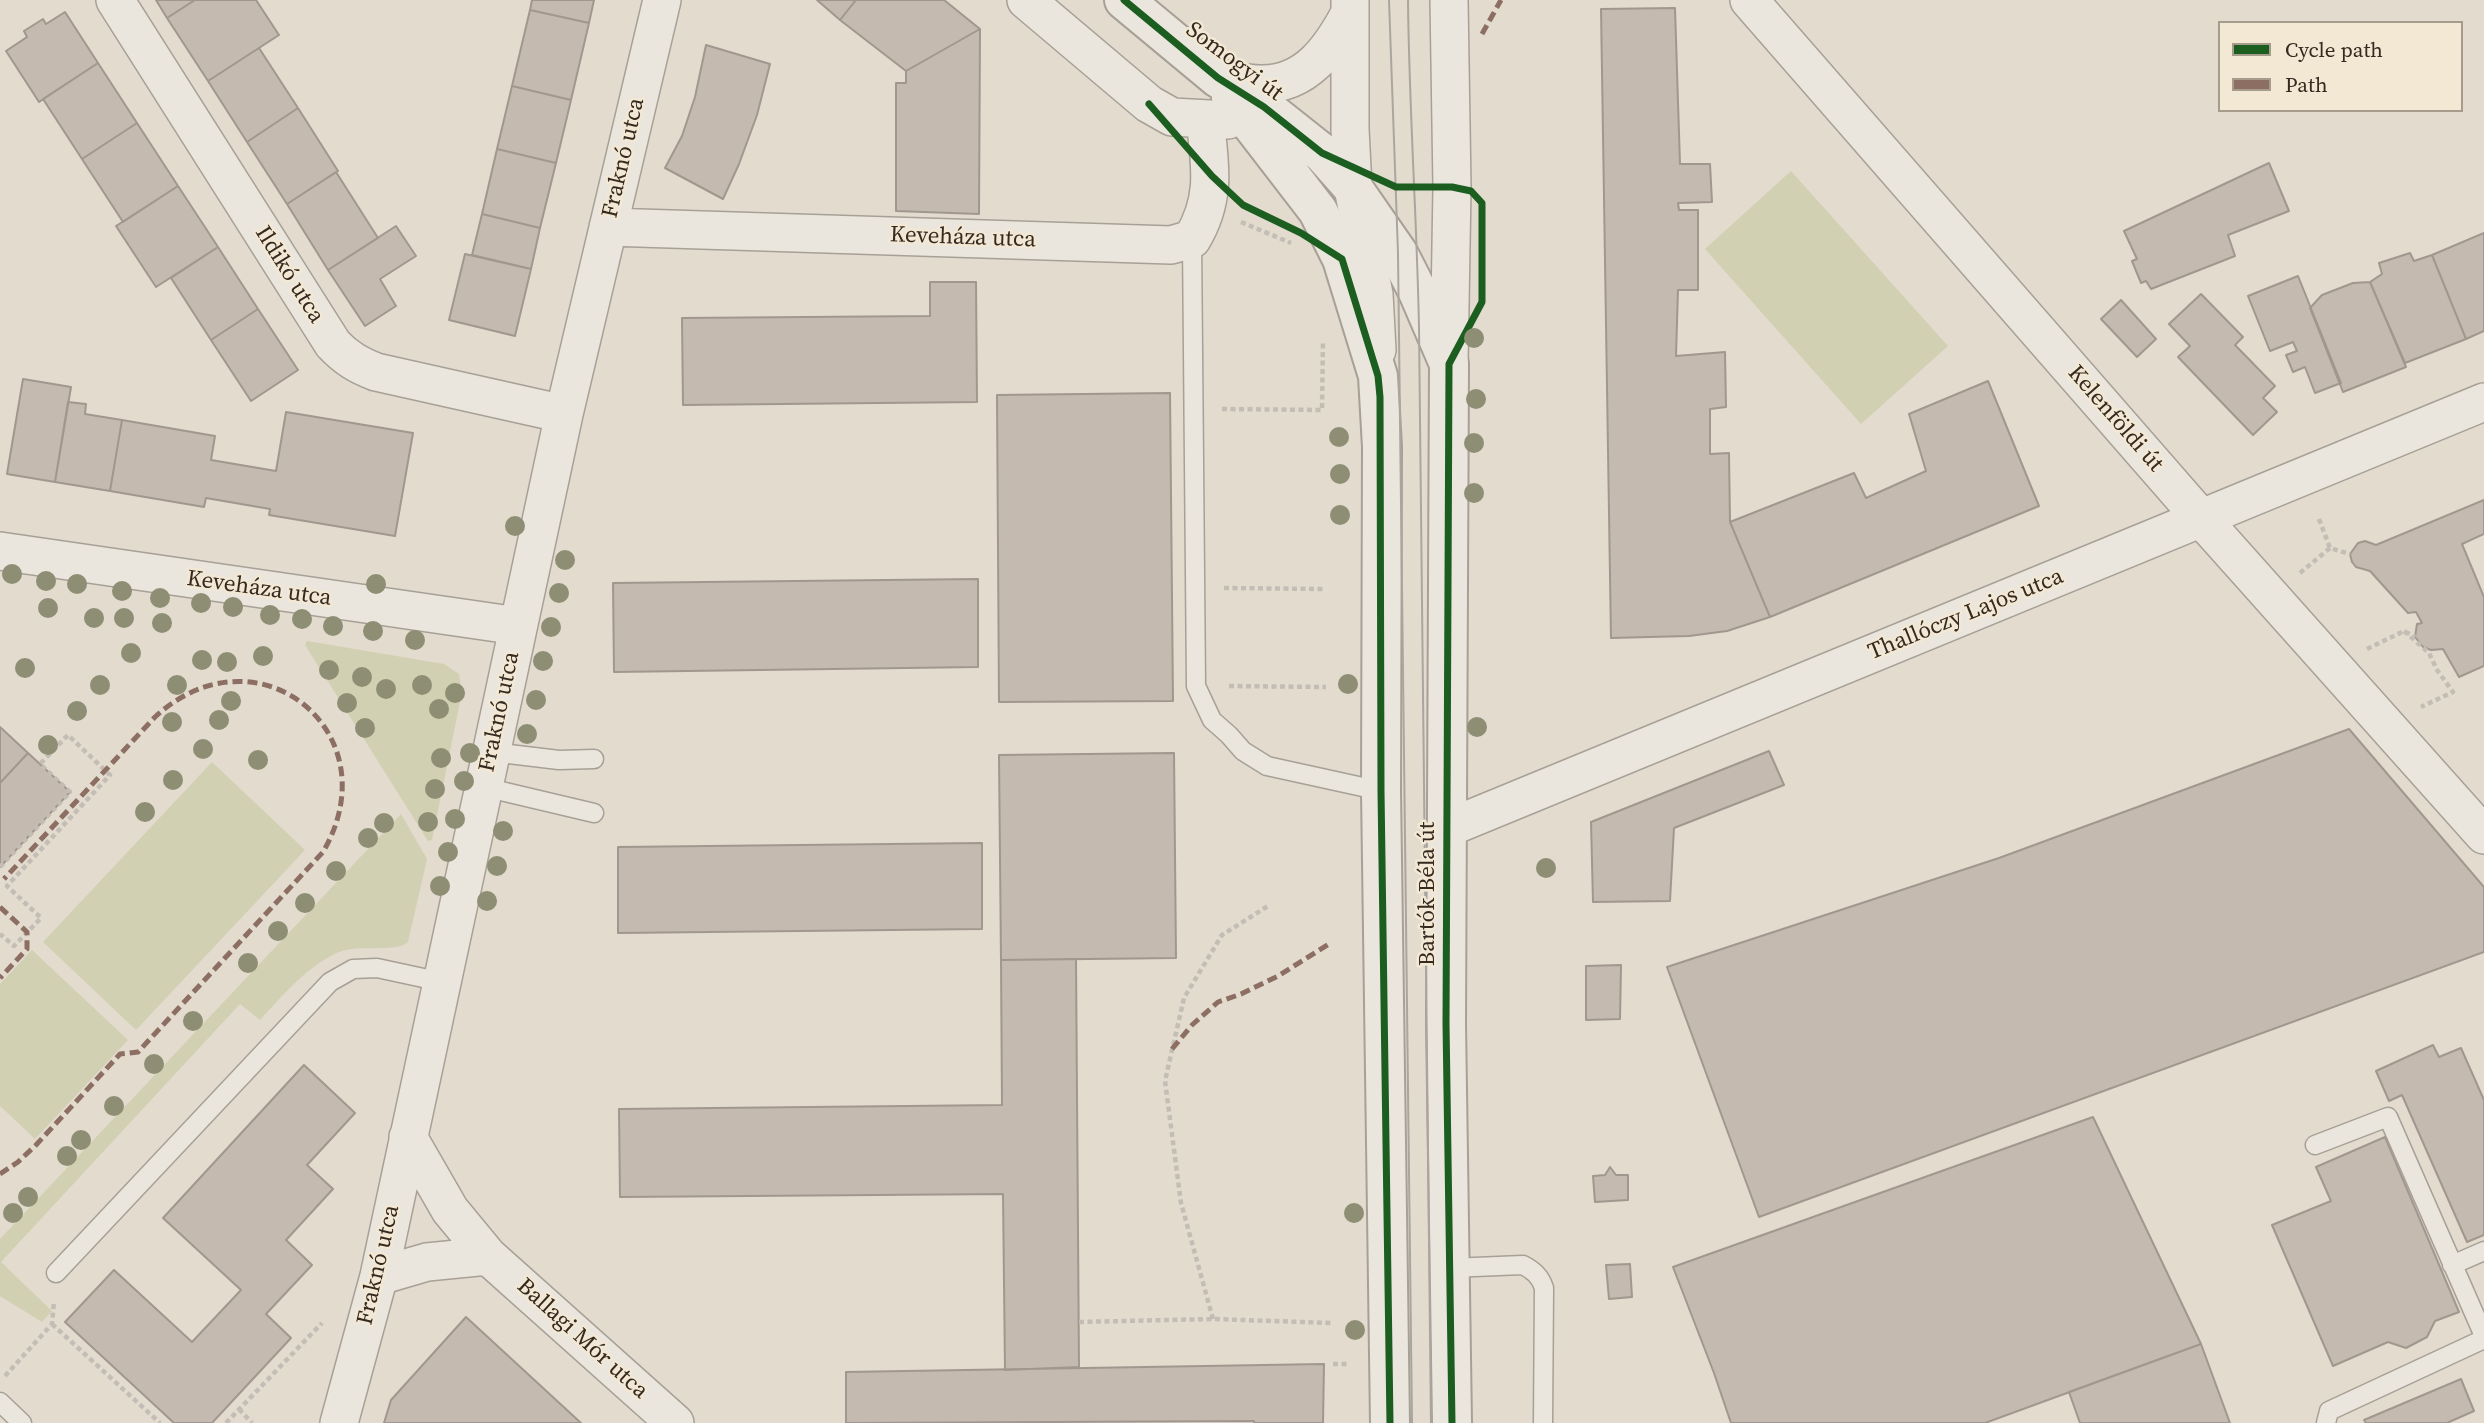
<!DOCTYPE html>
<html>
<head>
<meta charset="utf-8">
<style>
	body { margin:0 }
	#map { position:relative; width:2484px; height:1423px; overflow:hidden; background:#e2dbce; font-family:"Source Serif 4",serif }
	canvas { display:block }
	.legend { position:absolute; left:2218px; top:21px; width:245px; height:91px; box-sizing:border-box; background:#f2e8d4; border:2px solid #a69c8c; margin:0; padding:9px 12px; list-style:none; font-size:21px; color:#352920 }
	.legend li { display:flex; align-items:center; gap:14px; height:35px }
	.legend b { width:35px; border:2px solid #a69c8c }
</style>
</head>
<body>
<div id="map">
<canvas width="2484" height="1423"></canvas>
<ul class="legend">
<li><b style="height:9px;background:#1b5e20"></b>Cycle path</li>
<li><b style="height:9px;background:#8d6e63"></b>Path</li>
</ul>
</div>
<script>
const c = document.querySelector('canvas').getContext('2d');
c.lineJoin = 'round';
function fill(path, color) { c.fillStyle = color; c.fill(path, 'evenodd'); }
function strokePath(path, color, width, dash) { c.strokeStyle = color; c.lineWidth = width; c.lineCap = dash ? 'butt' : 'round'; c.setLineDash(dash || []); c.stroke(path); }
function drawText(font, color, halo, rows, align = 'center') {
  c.font = font + ' "Source Serif 4",serif'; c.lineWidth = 5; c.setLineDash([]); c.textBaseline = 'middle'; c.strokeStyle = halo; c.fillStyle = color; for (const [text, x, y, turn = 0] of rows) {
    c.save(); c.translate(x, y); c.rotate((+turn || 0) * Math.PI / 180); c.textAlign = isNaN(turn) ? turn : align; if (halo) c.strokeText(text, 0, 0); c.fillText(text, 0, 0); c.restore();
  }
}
fill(new Path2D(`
	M1791 171 1948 346 1861 424 1705 249Z
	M307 641 444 664 459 674 462 692 432 840 428 841 305 645Z
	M212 762 305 850 136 1030 43 942Z
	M401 814 427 859 408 942C397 953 359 944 339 952 307 966 283 995 260 1020L240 1004 1 1262 52 1311 42 1322 0 1296V1239Z
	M32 950 128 1040 35 1139 0 1106V984Z`), '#d1d0b2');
const building = new Path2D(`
	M156 0H195L167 18Z
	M195 0H256L279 35 208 81 167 18Z
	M532 0H594L589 23 530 10Z
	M817 0H856L840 20Z
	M856 0H944L980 29 906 71 840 20Z
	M1675 8 1680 164H1710L1712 202 1678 203 1679 210H1698V290H1678L1676 356 1725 352 1726 407 1710 409V454L1729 453 1730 522 1770 617 1727 631 1689 636 1611 638 1601 9Z
	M530 10 589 23 571 100 512 86Z
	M65 12 98 63 39 102 6 51 27 37 24 31 43 19 46 24Z
	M980 29 979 214 896 211V83H906V71Z
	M706 45 770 64 757 115 739 164 723 199 665 168 682 136 695 97Z
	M259 48 298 108 247 142 208 81Z
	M98 63 137 123 82 159 43 99Z
	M512 86 571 100 556 163 497 149Z
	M298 108 338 171 287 204 247 142Z
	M137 123 178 186 123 222 82 159Z
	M497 149 556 163 540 228 482 214Z
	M2269 163 2289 211 2228 235 2235 256 2151 289 2146 281 2141 283 2132 261 2137 259 2124 231Z
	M336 172 378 238 328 270 287 204Z
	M178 186 218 247 156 287 116 226Z
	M482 214 540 228 531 269 472 255Z
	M396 226 416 256 380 279 396 306 365 326 328 270Z
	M2484 233V331L2466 339 2432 255Z
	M218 247 258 309 211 340 171 278Z
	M2410 253 2414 261 2432 255 2466 339 2405 363 2370 282 2382 274 2379 263Z
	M465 254 531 269 515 336 449 320Z
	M2298 276 2341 383 2315 393 2305 367 2293 372 2286 355 2297 351 2293 342 2270 351 2248 296Z
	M930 282H976L977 402 683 405 682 318 930 316Z
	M2370 282 2406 367 2343 392 2310 308 2322 295 2353 283Z
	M2201 294 2243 337 2235 345 2275 386 2263 398 2277 412 2253 435 2178 357 2190 346 2169 324Z
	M2121 300 2156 339 2137 357 2101 319Z
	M258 309 298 370 251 401 211 340Z
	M23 379 71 387 55 482 7 474Z
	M1988 381 2039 506 1770 617 1730 522 1854 473 1866 498 1926 471 1909 414Z
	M1170 393 1173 701 999 702 997 395Z
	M68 402 86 404 85 414 122 420 110 491 55 482Z
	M286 412 413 433 395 536 269 515 270 509 206 498 204 507 110 491 122 420 215 436 211 460 276 471Z
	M2484 500V534L2462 544 2484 597V666L2459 677 2443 649 2431 650 2423 647 2415 637 2417 624 2422 623 2416 612 2408 613 2370 571 2356 567 2352 562 2350 554 2358 543 2365 541 2376 545Z
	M978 579V667L614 672 613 583Z
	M0 727 28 753 0 783Z
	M2349 729 2484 887V952L1759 1217 1667 967 1999 858Z
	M1769 751 1784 785 1674 828 1670 901 1593 902 1591 822Z
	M28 753 70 792 0 867V783Z
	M1174 753 1176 958 1001 960 999 755Z
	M982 843V929L618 933V847Z
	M1076 959 1079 1367 1005 1370 1003 1194 620 1197 619 1109 1002 1105 1001 960Z
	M1621 965 1620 1019 1586 1020V966Z
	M2433 1045 2439 1057 2461 1048 2484 1100V1235L2467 1242 2402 1095 2389 1101 2376 1071Z
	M304 1065 355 1113 307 1165 333 1189 286 1240 312 1265 266 1314 291 1338 212 1423H174L65 1322 114 1270 192 1342 241 1290 163 1218Z
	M2093 1117 2201 1344 1985 1423H1731L1714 1373 1673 1267Z
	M2385 1137 2459 1312 2435 1321 2427 1337 2406 1348 2388 1342 2333 1366 2272 1225 2331 1201 2316 1167Z
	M1610 1167 1616 1175H1628V1200L1595 1202 1593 1176 1605 1175Z
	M1630 1264 1632 1297 1609 1299 1606 1265Z
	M466 1317 581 1423H384L391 1400Z
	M2201 1344 2230 1423H2080L2069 1392Z
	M1324 1364 1323 1423H1254V1421L846 1423V1372Z
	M2461 1379 2474 1411 2447 1423H2366L2364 1420Z`);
fill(building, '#c5baaf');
strokePath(building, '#a2978e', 2);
const service = new Path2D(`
	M1192 239 1196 686 1212 720 1229 735 1243 751 1267 766 1381 791
	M492 752 559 760 594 759
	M484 787 594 813
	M2315 1145 2388 1117 2484 1336
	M2452 1265 2484 1251
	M1450 1268 1523 1265C1534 1271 1540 1276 1544 1288L1543 1423
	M56 1273 330 982 353 969 377 968 442 982
	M0 1402 22 1423
	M2326 1423 2329 1411 2484 1339`);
const minor = new Path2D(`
	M115 0 333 344C346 358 358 365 376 372L564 414
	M1026 0 1149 104 1172 117 1228 120
	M1350 0V129L1353 188 1374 294 1377 350
	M1449 0 1452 187 1449 364
	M1749 0 2201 518 2484 835
	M1218 78C1232 80 1247 84 1261 84 1306 85 1331 49 1350 13
	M608 227 1171 245 1192 239C1217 198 1210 164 1205 119
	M0 551 518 626
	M1448 828 2484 402
	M408 1137 450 1210 488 1256 675 1423
	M379 1276 427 1262 488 1256
	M339 1423 379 1276 564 414 662 0`);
const tertiary = new Path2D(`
	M1124 0 1218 78 1264 107 1322 153 1353 188 1398 253 1418 292 1449 364 1446 1023 1452 1423
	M1231 98 1318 211 1342 259 1378 376 1382 447 1381 791 1390 1423`);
strokePath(service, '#a7a096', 21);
strokePath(minor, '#a7a096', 40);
strokePath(tertiary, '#a7a096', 42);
strokePath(new Path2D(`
	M1241 222 1291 243
	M1222 409 1322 410 1323 340
	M2319 519 2330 548 2350 554
	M2300 573 2330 548
	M1224 588 1325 589
	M2404 631 2429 653 2437 670 2453 692 2421 707
	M2367 649 2404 631 2415 637
	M1229 686 1326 687
	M0 867 70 792 40 764 68 735 110 775 7 886 41 918 14 946 0 934
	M1213 1319 1181 1203 1165 1081 1184 998 1222 935 1268 906
	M1079 1322 1213 1319 1332 1323
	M52 1324 160 1423
	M1333 1364H1349
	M5 1376 52 1324 54 1301
	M239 1409 252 1423
	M226 1423 322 1323`), '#c3bdb5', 4.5, [5, 3.5]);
strokePath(service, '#eae6de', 18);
strokePath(minor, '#eae6de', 37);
strokePath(tertiary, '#eae6de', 38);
strokePath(new Path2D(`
	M1389 0 1398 253 1412 1423
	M1408 0C1409 109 1417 219 1419 328L1431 1423`), '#aaa59e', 2);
strokePath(new Path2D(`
	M1482 34 1501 0
	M0 907 27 932V949L0 978
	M1172 1049 1192 1025 1218 1002 1241 994 1278 976 1329 944
	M0 1174 18 1162 36 1145 120 1054 138 1052 323 852C393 732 257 623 155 717L4 879`), '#8d6e63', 5, [10, 5]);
strokePath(new Path2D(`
	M1124 0 1218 78 1264 107 1322 153 1396 187H1452L1471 191 1482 203V302L1449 364 1446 1023 1452 1423
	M1149 104 1212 176 1243 205 1301 233 1342 259 1378 376 1380 397 1381 791 1390 1423`), '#1b5e20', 7);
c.fillStyle = '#8d8e73';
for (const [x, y] of [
	[1474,338],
	[1476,399],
	[1339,437],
	[1474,443],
	[1340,474],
	[1474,493],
	[1340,515],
	[515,526],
	[565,560],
	[12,574],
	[46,581],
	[77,584],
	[376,584],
	[122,591],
	[559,593],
	[160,598],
	[201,603],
	[233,607],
	[48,608],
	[270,615],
	[94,618],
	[124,618],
	[302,619],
	[162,623],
	[333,626],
	[551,627],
	[373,631],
	[415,640],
	[131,653],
	[263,656],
	[202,660],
	[543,661],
	[227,662],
	[25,668],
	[329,670],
	[362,677],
	[1348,684],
	[100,685],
	[177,685],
	[422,685],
	[386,689],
	[455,693],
	[536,700],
	[231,701],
	[347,703],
	[439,709],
	[77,711],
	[219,720],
	[172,722],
	[1477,727],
	[365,728],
	[527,734],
	[48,745],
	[203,749],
	[470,753],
	[441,758],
	[258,760],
	[173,780],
	[464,781],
	[435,789],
	[145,812],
	[455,819],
	[428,822],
	[384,823],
	[503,831],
	[368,838],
	[448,852],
	[497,866],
	[1546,868],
	[336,871],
	[440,886],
	[487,901],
	[305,903],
	[278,931],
	[248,963],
	[193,1021],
	[154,1064],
	[114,1106],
	[81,1140],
	[67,1156],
	[28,1197],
	[13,1213],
	[1354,1213],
	[1355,1330]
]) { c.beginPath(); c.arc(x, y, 10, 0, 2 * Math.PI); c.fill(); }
drawText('23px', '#352920', '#f2e8d4', [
	["Somogyi út",1234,62,37],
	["Fraknó utca",624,158,-77],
	["Keveháza utca",963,238,2],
	["Ildikó utca",289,275,58],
	["Kelenföldi út",2115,419,49],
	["Keveháza utca",259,589,8],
	["Thallóczy Lajos utca",1966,615,-22],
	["Fraknó utca",500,712,-78],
	["Bartók Béla út",1428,894,-90],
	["Fraknó utca",379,1265,-77],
	["Ballagi Mór utca",582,1339,42]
]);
</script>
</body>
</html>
